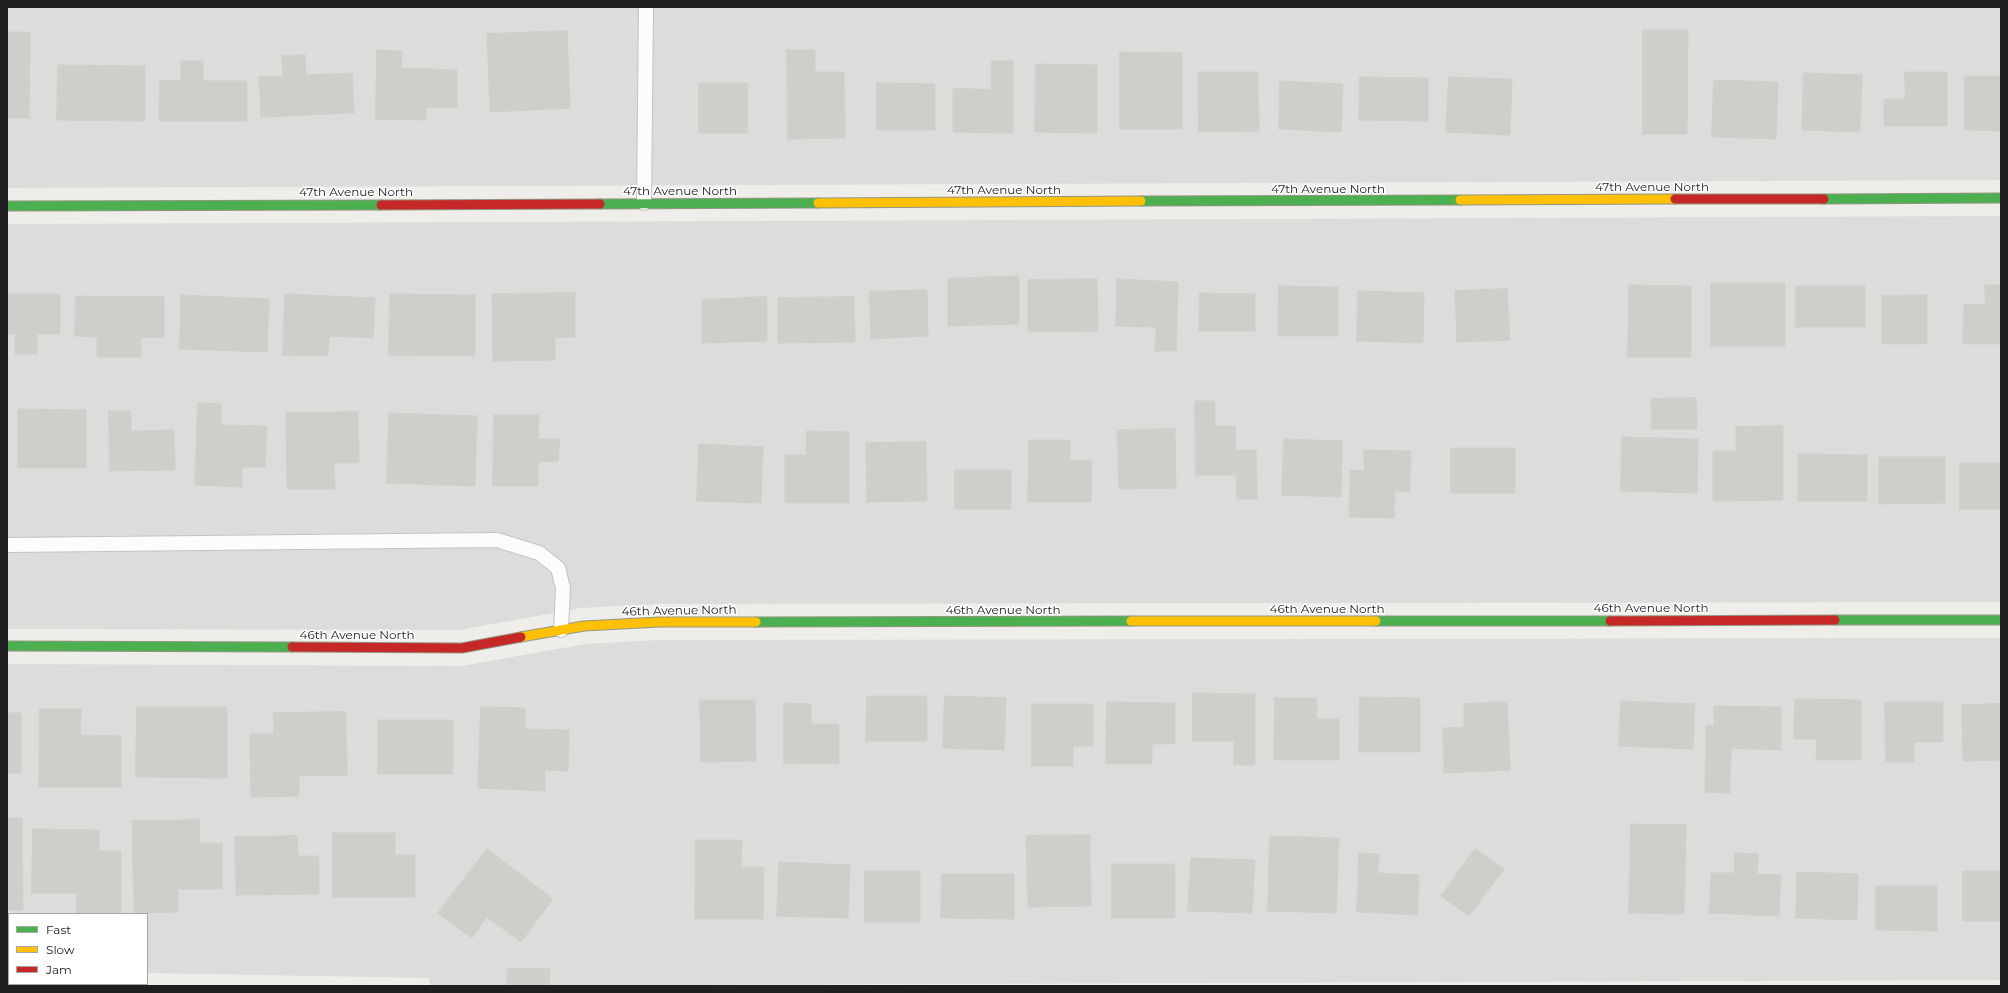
<!DOCTYPE html>
<html>
<head>
<meta charset="utf-8">
<style>
	body { margin:0 }
	#map { position:relative; width:2008px; height:993px; overflow:hidden; background:#eeedea; font-family:Montserrat,sans-serif }
	canvas { display:block }
	.frame { position:absolute; inset:0; border:8px solid #202020; pointer-events:none }
	.legend { position:absolute; left:8px; top:913px; width:140px; height:72px; box-sizing:border-box; background:#fff; border:1px solid #a6a6a6; margin:0; padding:5px 7px; list-style:none; font-size:12px; color:#202020 }
	.legend li { display:flex; align-items:center; gap:8px; height:20px }
	.legend b { width:20px; border:1px solid #a6a6a6 }
</style>
</head>
<body>
<div id="map">
<canvas width="2008" height="993"></canvas>
<div class="frame"></div>
<ul class="legend">
<li><b style="height:5px;background:#4caf50"></b>Fast</li>
<li><b style="height:5px;background:#ffc107"></b>Slow</li>
<li><b style="height:5px;background:#c62828"></b>Jam</li>
</ul>
</div>
<script>
const c = document.querySelector('canvas').getContext('2d');
c.lineJoin = 'round';
function fill(path, color) { c.fillStyle = color; c.fill(path, 'evenodd'); }
function strokePath(path, color, width, dash) { c.strokeStyle = color; c.lineWidth = width; c.lineCap = dash ? 'butt' : 'round'; c.setLineDash(dash || []); c.stroke(path); }
function drawText(font, color, halo, rows, align = 'center') {
  c.font = font + ' Montserrat,sans-serif'; c.lineWidth = 3; c.setLineDash([]); c.textBaseline = 'middle'; c.strokeStyle = halo; c.fillStyle = color; for (const [text, x, y, turn = 0] of rows) {
    c.save(); c.translate(x, y); c.rotate((+turn || 0) * Math.PI / 180); c.textAlign = isNaN(turn) ? turn : align; if (halo) c.strokeText(text, 0, 0); c.fillText(text, 0, 0); c.restore();
  }
}
fill(new Path2D(`
	M7 7H2001V180L7 188Z
	M2001 216V602L659 604 581 608 460 630 7 629V224Z
	M2001 638V980L430 986 429 978 147 973V914H9V970H7V664L462 666 585 644 659 640Z`), '#dddcdb');
const building = new Path2D(`
	M1643 30H1688L1687 134H1643Z
	M567 31 570 108 490 112 487 34Z
	M7 32H30L29 118H7Z
	M377 50 402 51 401 68 457 70V108L426 107V120L376 119Z
	M787 50H815V72H844L845 138 788 139Z
	M1120 52 1182 53V129H1120Z
	M305 55 306 75 352 73 354 113 261 117 259 77 283 76 282 56Z
	M181 61H203V81H247V121H159L160 80 181 81Z
	M992 61H1013V133L953 132V88L991 90Z
	M1036 64 1097 65V133L1035 132Z
	M58 65 145 66V121L57 120Z
	M1198 72H1258L1259 131 1199 132Z
	M1905 72H1947V126H1884V99H1905Z
	M1804 73 1862 75 1860 132 1802 130Z
	M1965 76H2001V131L1965 130Z
	M1360 77 1428 78V121L1359 120Z
	M1449 77 1512 79 1510 135 1446 132Z
	M1714 80 1778 82 1776 139 1712 137Z
	M1280 81 1343 84 1341 132 1279 129Z
	M699 83H748L747 133H699Z
	M877 83 935 84V130H877Z
	M1019 276V324L948 326V279Z
	M1097 279 1098 331 1028 332V280Z
	M1117 279 1178 282 1176 351H1155L1156 327 1116 326Z
	M1711 283H1785V346H1711Z
	M1629 285 1691 286V357H1628Z
	M1985 285H2001V344H1963L1964 304 1985 305Z
	M1279 286 1338 287V336H1278Z
	M1796 286H1865V327H1796Z
	M1507 289 1510 340 1457 342 1455 291Z
	M927 290 928 336 871 339 869 292Z
	M1358 291 1424 293 1423 343 1357 341Z
	M575 293V337L555 338V360L493 361 492 294Z
	M1200 293 1255 294V331H1199Z
	M7 294H60V334H37V354H15V334H7Z
	M285 294 375 298 373 338 329 336 328 356 283 355Z
	M390 294 475 295V356L389 355Z
	M181 295 269 299 267 352 180 349Z
	M1927 295V344H1882V296Z
	M76 296 164 297V338L141 337V357H97V337L75 336Z
	M767 297V341L702 343V300Z
	M854 297 855 342 778 343V298Z
	M1696 398 1697 429H1652L1651 399Z
	M1195 401H1215V426H1235L1236 450H1256L1257 499H1237L1236 475H1196Z
	M198 403 221 404V425L267 426 265 467H242V487L195 485Z
	M18 409 86 410V468H18Z
	M109 411H131V431L174 430 175 470 110 471Z
	M358 412 359 463H334L335 489H287L286 413Z
	M389 413 477 416 475 486 387 483Z
	M494 415H539L538 439H560L558 461 538 462V486H493Z
	M1783 426V500L1713 501V451H1736V427Z
	M1175 429 1176 488 1119 489 1117 430Z
	M807 431 849 432V503H785V455H806Z
	M1622 437 1698 439 1697 493 1621 491Z
	M1284 439 1342 441 1341 497 1282 495Z
	M1029 440H1070V460L1092 461 1091 502H1028Z
	M926 442 927 501 867 502 866 443Z
	M699 444 763 447 761 503 697 501Z
	M1451 448H1515V493H1451Z
	M1364 450 1411 451 1410 492 1395 491 1394 518 1349 517 1350 470 1364 471Z
	M1798 454 1867 455V501H1798Z
	M1879 457H1945V503L1879 504Z
	M1960 463H2001V509H1960Z
	M955 470H1011V509H955Z
	M1193 693 1255 694V765H1234V741H1193Z
	M867 696H927V741H866Z
	M945 696 1006 698 1004 750 943 748Z
	M1360 697 1420 698V752H1359Z
	M1275 698H1317V719H1339V760H1274Z
	M1795 699 1861 700V760H1816L1817 739H1794Z
	M700 700H755L756 761 701 762Z
	M1621 701 1695 704 1693 749 1619 746Z
	M1107 702 1175 703V744H1152V764H1106Z
	M1507 702 1510 770 1444 773 1443 728 1464 727V704Z
	M1885 702H1943V742H1914V762H1886Z
	M784 703 811 704V724H839V764L784 763Z
	M1032 704H1093V746H1073V766H1032Z
	M2001 704V760L1963 761 1962 705Z
	M1714 706 1781 707V750L1731 748 1730 793 1705 792 1706 726H1714Z
	M137 707H227V778L136 777Z
	M481 707 525 708V729L569 730 568 771 545 770V791L478 788Z
	M40 709H81L80 735 121 736V787H39Z
	M346 712 347 775 299 776V796L251 797 250 734H274L273 713Z
	M7 713H21V773H7Z
	M378 720H453V774H378Z
	M7 818H22L23 910H7Z
	M199 820 200 843H222V889H178V912L134 913 132 821Z
	M1631 824 1686 825 1684 914 1629 913Z
	M33 829 99 830V851H121V914H76L77 893H32Z
	M333 833H395V855H415V897H333Z
	M1090 835 1091 906 1028 907 1026 836Z
	M297 836 298 856H319V894L236 895 235 837Z
	M1270 836 1339 838 1336 913 1268 911Z
	M696 840H742L741 867H764L763 919H695Z
	M487 849 553 899 521 942 487 917 472 938 438 913Z
	M1475 849 1504 869 1469 916 1441 896Z
	M1359 853 1379 854 1378 873 1419 875 1418 915 1357 912Z
	M1735 853 1758 854 1757 874 1781 875 1779 916 1709 913 1711 873H1734Z
	M1191 858 1255 860 1252 913 1188 911Z
	M779 862 850 865 848 918 777 916Z
	M1112 864H1175V918H1112Z
	M865 871H920V922H865Z
	M1963 871H2001V921H1963Z
	M1797 872 1858 874 1857 920 1796 918Z
	M942 874H1014V919L941 918Z
	M1876 886H1937V931L1876 930Z
	M508 968 550 969 549 986H507Z`);
fill(building, '#cfcecb');
strokePath(building, '#d1cfcc', 1);
const lane = new Path2D(`
	M644 203 646 7
	M7 545 497 540 539 553 558 568 563 588 561 630`);
const fast = new Path2D(`
	M1824 199 2001 198
	M1141 201 1460 200
	M600 204 818 203
	M7 206 381 205
	M1835 620H2001
	M1376 621H1610
	M756 622 1131 621
	M7 646 292 647`);
const slow = new Path2D(`
	M1460 200 1675 199
	M818 203 1141 201
	M1131 621H1376
	M521 637 584 626 659 622H756`);
const jam = new Path2D(`
	M1675 199H1824
	M381 205 600 204
	M1610 621 1835 620
	M292 647 462 648 521 637`);
strokePath(lane, '#c4c3c2', 16);
strokePath(fast, '#939683', 11);
strokePath(slow, '#939683', 11);
strokePath(jam, '#939683', 11);
strokePath(lane, '#fcfcfc', 14);
strokePath(fast, '#4caf50', 9);
strokePath(slow, '#ffc107', 9);
strokePath(jam, '#c62828', 9);
drawText('12px', '#202020', '#fff', [
	["47th Avenue North",1652,187],
	["47th Avenue North",1328,189],
	["47th Avenue North",1004,190],
	["47th Avenue North",680,191],
	["47th Avenue North",356,192],
	["46th Avenue North",1651,608],
	["46th Avenue North",1327,609],
	["46th Avenue North",1003,610],
	["46th Avenue North",679,611,-1],
	["46th Avenue North",357,635]
]);
</script>
</body>
</html>
